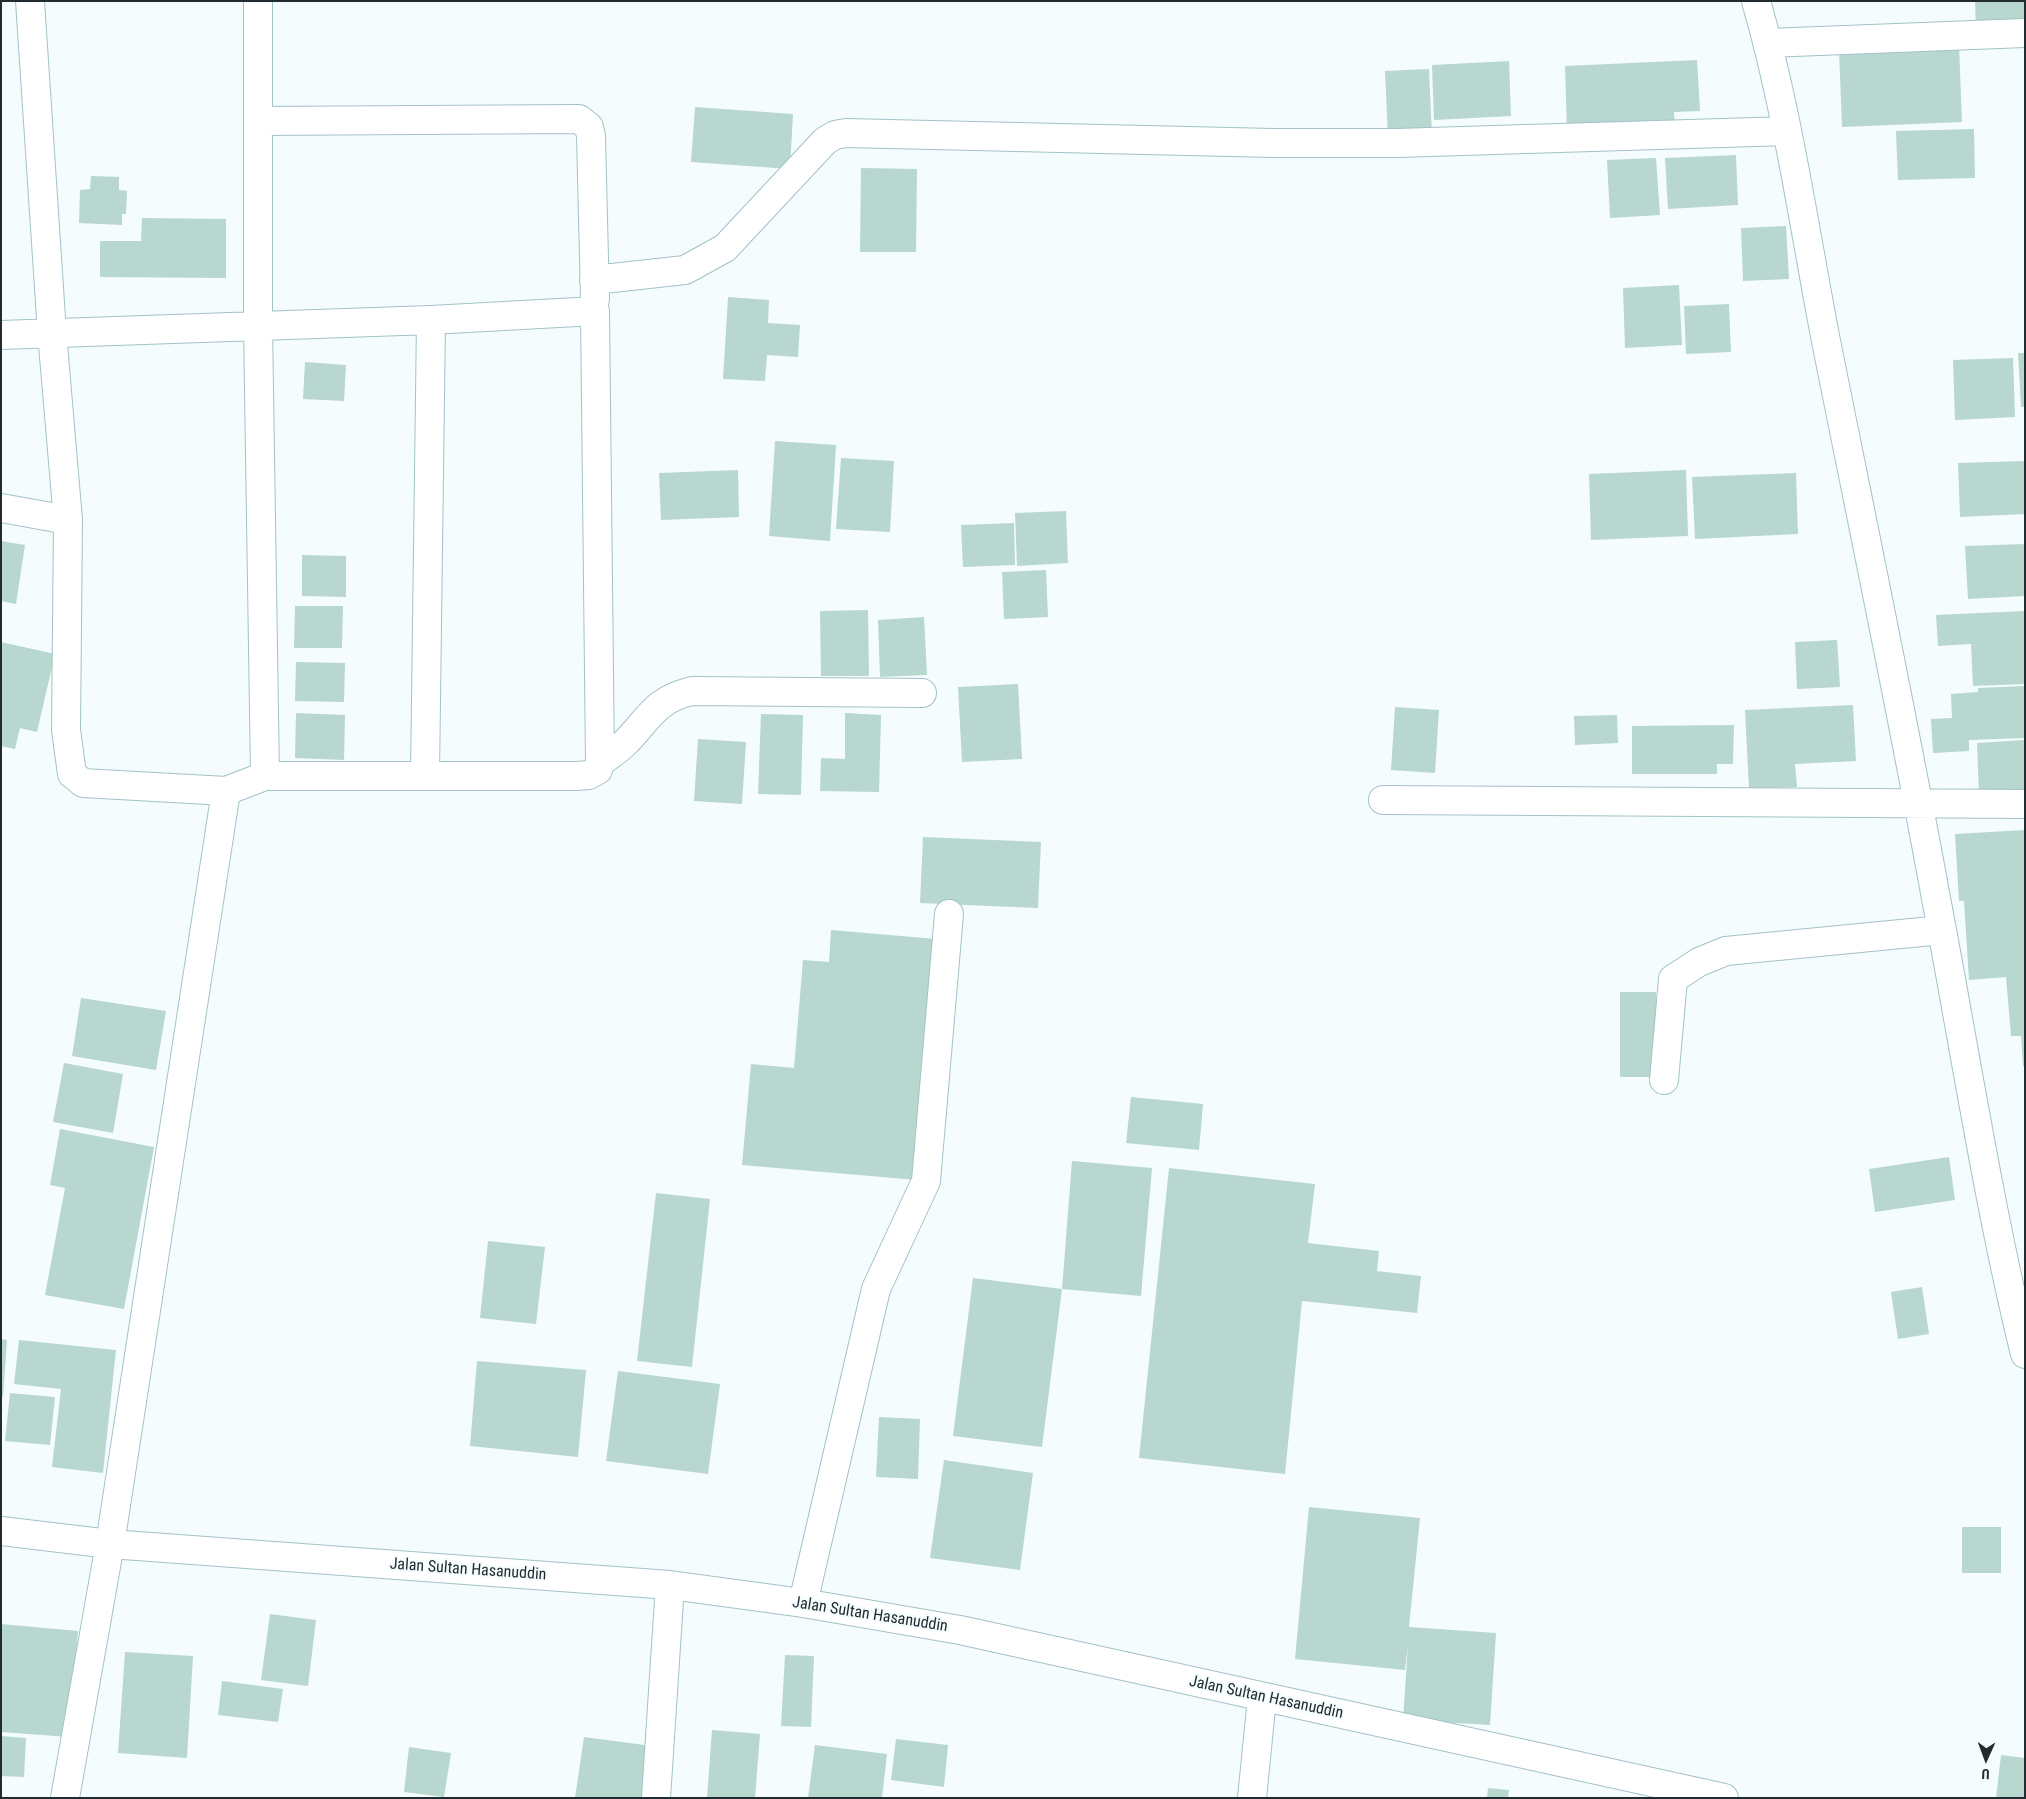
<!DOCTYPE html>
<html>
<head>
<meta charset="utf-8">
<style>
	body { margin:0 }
	#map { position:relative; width:2026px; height:1799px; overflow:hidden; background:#f5fcfd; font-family:"Roboto Condensed",sans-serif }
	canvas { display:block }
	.frame { position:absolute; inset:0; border:2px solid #202c2f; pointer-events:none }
	.north { position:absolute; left:1961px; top:1734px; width:50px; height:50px; -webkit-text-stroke:4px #f5fcfd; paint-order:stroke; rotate:182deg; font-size:14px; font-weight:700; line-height:20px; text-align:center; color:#202c2f }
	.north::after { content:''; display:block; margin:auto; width:18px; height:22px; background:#202c2f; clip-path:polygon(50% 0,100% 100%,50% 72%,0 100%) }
</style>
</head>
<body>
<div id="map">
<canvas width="2026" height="1799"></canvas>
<div class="frame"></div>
<div class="north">U</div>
</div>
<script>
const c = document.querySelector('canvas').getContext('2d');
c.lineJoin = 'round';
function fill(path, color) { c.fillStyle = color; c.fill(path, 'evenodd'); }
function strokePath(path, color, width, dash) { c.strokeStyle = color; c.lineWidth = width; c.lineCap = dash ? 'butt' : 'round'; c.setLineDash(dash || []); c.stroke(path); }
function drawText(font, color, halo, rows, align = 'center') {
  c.font = font + ' "Roboto Condensed",sans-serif'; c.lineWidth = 4.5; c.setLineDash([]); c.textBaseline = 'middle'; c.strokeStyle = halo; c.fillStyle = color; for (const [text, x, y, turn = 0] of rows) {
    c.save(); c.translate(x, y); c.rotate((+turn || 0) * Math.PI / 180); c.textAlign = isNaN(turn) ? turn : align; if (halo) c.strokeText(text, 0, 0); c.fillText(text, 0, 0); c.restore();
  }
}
fill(new Path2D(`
	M1975 1H2025V28L1976 30Z
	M1959 45 1962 122 1842 127 1839 50Z
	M1697 60 1700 111 1674 112 1675 128 1567 133 1565 66Z
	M1509 61 1511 116 1434 120 1432 65Z
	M1429 69 1432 136 1388 138 1385 71Z
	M695 107 793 114 790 169 691 162Z
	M1974 129 1975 178 1898 180 1896 131Z
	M1736 155 1738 205 1668 209 1665 158Z
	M1656 158 1660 215 1610 218 1607 160Z
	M861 168 917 169 916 252H860Z
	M91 176 119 177V190L127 191 126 214H122V225L79 223 80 190 90 189Z
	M142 218 226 219V278L100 277V241H141Z
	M1786 226 1789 279 1743 281 1741 228Z
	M1679 285 1682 345 1625 348 1623 288Z
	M728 297 769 300 768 323 800 325 798 357 767 355 765 381 723 379Z
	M1729 304 1731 352 1686 354 1684 306Z
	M2018 353H2025V407H2021Z
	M2013 358 2015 417 1955 420 1953 360Z
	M305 362 346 365 344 401 303 399Z
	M775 441 836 445 830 541 769 536Z
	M841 458 894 461 890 532 836 529Z
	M2025 461V514L1960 517 1958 463Z
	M738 470 739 517 661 520 659 473Z
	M1686 470 1688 536 1591 540 1589 474Z
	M1796 473 1798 534 1695 539 1692 477Z
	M1066 511 1068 563 1017 566 1015 513Z
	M1014 523 1015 565 963 567 961 525Z
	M1 541 25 545 16 604 1 601Z
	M2025 544V596L1968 599 1965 546Z
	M302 555 346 556V597L302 596Z
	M1046 570 1048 617 1004 619 1002 572Z
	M295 606H343L342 648H294Z
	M868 610 869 676H821L820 611Z
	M2025 611V684L1973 686 1971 644 1938 646 1936 615Z
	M924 617 927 675 880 677 878 620Z
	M1837 640 1840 687 1797 689 1795 642Z
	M1 642 55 654 37 732 20 728 15 749 1 746Z
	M296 662 345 663 344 702 295 701Z
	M1018 684 1022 759 962 762 958 687Z
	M2025 686V738L1969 740V751L1933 753 1931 719 1952 718 1951 694 1978 692V688Z
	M1853 705 1856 761 1795 764 1797 787 1749 789 1745 710Z
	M1395 707 1439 710 1435 773 1391 770Z
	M296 713 345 715 344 760 295 758Z
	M845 713 881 715 879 792 820 791 821 758 845 759Z
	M761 714 803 715 801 795 758 794Z
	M1617 715 1618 743 1575 745 1574 716Z
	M1734 725 1733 764H1717V774H1632V726Z
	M698 739 746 742 742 804 694 801Z
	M2025 740V794L1979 795 1977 743Z
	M2025 830V1066H2023L2021 1036H2011L2006 977 1969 980 1964 901H1959L1955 834Z
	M923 837 1041 842 1038 908 920 903Z
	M831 930 936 939 917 1180 742 1165 751 1064 794 1068 803 960 829 962Z
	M1620 992H1656L1657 1077H1620Z
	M81 998 166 1011 156 1070 72 1056Z
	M64 1063 123 1074 113 1133 53 1122Z
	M1131 1097 1203 1104 1199 1150 1126 1143Z
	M60 1129 154 1147 124 1309 45 1295 65 1188 50 1185Z
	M1949 1157 1955 1200 1875 1212 1869 1169Z
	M1072 1161 1152 1168 1141 1296 1062 1289 1042 1447 953 1436 973 1278 1062 1289Z
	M1169 1168 1315 1184 1308 1243 1379 1251 1377 1271 1421 1276 1417 1313 1302 1301 1285 1474 1139 1458Z
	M656 1193 710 1199 692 1367 637 1361Z
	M488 1241 545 1247 536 1324 480 1318Z
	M1922 1287 1929 1334 1898 1339 1891 1292Z
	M1 1339 7 1340 3 1397H1Z
	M19 1340 116 1350 103 1473 52 1467 61 1389 14 1384Z
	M477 1361 586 1370 578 1457 470 1446Z
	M618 1371 720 1384 708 1474 606 1461Z
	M10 1393 55 1397 50 1445 5 1441Z
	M879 1417 920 1419 918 1479 876 1477Z
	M944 1460 1033 1473 1020 1570 930 1558Z
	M1309 1507 1420 1518 1409 1627 1496 1633 1490 1725 1403 1720 1408 1645 1405 1670 1295 1659Z
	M1962 1527H2001V1573H1962Z
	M270 1614 316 1620 308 1686 261 1680Z
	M1 1624 78 1631 69 1737 1 1732Z
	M125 1652 193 1656 187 1758 118 1753Z
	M785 1655 814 1656 811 1727 781 1726Z
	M222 1681 283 1689 278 1722 218 1715Z
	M712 1730 760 1734 755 1798H707Z
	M1 1736 26 1738 24 1777 1 1776Z
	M584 1737 652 1746 645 1798H575Z
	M896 1739 948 1745 944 1787 891 1780Z
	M815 1745 887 1754 882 1798H808Z
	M409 1747 451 1753 444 1797 404 1792Z
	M2001 1755 2025 1758V1798H1996Z
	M1488 1788 1509 1790 1508 1798H1487Z`), '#b7d7cf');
const minor = new Path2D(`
	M30 1 52 333 68 520 66 730 72 774 83 783 226 791 110 1544 65 1798
	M258 1V325L265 776
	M1756 1C1788 112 1804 227 1826 341 1863 526 1902 712 1936 898 1965 1050 1988 1203 2025 1354
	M1768 43 2025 33
	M258 121 579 119 589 127 591 136 595 299
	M594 280 685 270 725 248 825 141 835 135 846 133 1273 143H1397L1787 131
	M1 335 431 320 595 311 600 763 598 770 589 775 576 776H265L226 791
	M1 508 68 520
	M600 763C608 756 618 750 625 743 650 718 654 700 692 691L922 693
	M425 776 431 320
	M1383 800 2025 804
	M1664 1080 1673 979 1699 962 1726 951 1942 930
	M1 1531 110 1544 670 1585 803 1603 960 1630 1724 1798
	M803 1603 876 1289 926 1181 949 914
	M656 1798 670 1585
	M1252 1798 1262 1698`);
strokePath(minor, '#a2c2c8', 30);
strokePath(minor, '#fff', 28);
drawText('16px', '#202c2f', '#f5fcfd', [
	["Jalan Sultan Hasanuddin",468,1570,4],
	["Jalan Sultan Hasanuddin",870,1615,9],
	["Jalan Sultan Hasanuddin",1266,1698,12]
]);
</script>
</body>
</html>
